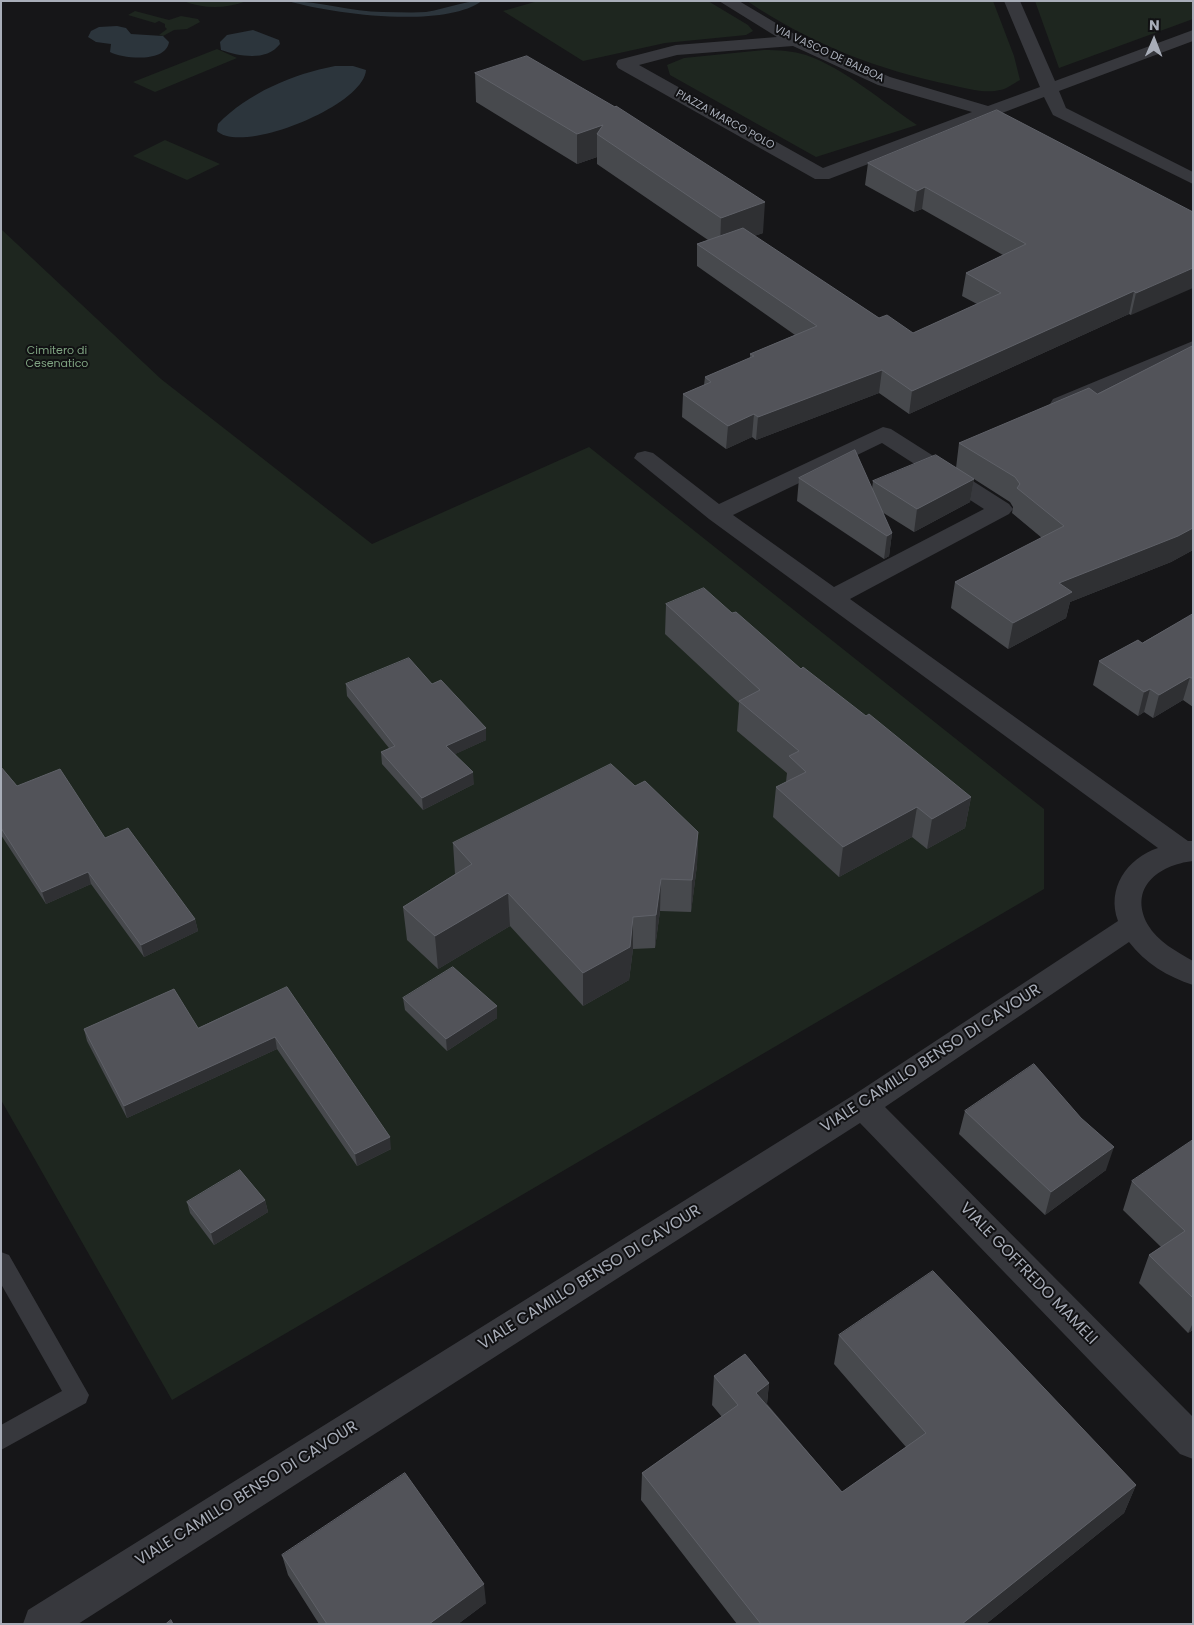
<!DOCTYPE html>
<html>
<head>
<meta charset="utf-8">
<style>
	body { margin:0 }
	#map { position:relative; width:1194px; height:1625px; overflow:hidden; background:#161618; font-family:Poppins,sans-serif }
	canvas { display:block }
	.frame { position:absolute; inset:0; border:2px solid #a8adb8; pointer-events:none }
	.north { position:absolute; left:1129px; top:15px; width:50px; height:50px; -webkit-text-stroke:4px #111113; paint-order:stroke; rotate:1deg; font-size:14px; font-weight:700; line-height:20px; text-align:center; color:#a8adb8 }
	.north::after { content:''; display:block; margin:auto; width:18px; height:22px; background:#a8adb8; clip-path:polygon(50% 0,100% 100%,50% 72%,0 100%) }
</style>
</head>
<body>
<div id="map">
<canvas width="1194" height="1625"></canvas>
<div class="frame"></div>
<div class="north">N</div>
</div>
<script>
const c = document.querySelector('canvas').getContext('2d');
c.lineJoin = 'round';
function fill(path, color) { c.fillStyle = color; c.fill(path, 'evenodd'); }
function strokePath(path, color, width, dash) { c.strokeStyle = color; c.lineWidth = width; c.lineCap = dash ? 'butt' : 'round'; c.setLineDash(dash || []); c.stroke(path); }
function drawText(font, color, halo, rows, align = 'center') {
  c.font = font + ' Poppins,sans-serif'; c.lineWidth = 4; c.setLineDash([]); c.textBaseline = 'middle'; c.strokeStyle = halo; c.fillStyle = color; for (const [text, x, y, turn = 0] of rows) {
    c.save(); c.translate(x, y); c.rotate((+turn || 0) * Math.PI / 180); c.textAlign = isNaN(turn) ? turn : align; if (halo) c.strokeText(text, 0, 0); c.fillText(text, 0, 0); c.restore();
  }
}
fill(new Path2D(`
	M183 1H247C224 9 205 9 183 1Z
	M538 1H708L748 25 753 31 746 35 665 43 583 61 503 11Z
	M747 1H993L1014 56 1020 80C1014 83 1007 89 1000 90 986 94 965 88 951 85 878 70 809 43 747 1Z
	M1035 1H1193V19L1059 68Z
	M135 11 169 20 181 16 198 19 200 22 187 29 174 30 163 36 159 35 167 29 165 27V24L159 21 155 23 128 15Z
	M217 49 237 58 155 92 133 82Z
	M764 50C779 50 793 51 806 55 844 68 884 103 917 125L816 157 670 75 667 65 684 58Z
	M165 140 220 164 187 180 133 156Z
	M1 229 161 379 372 544 589 447 1044 809V889L172 1400 1 1100Z`), '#1e261f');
fill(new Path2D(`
	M288 1C320 1 351 12 383 12 397 12 412 13 426 12 445 9 463 1 482 1 443 29 332 14 288 1Z
	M117 26 126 28 131 34 163 36 169 42C166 63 124 59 110 52L111 44 96 42 88 37 91 31 99 27Z
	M253 30 279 40 280 44C266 62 239 56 221 50L220 42 227 35Z
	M335 66H353L366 70C364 106 241 155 217 131L218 124C248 93 293 74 335 66Z`), '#2c353c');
fill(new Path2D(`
	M1 1252 9 1255 89 1395 86 1403 1 1450V1425L62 1391 1 1284Z`), '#37383d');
fill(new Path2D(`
	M719 1H739L801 38 890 77 988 106 1040 87 1004 1H1020L1055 81 1193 30V41L1059 91 1066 108 1193 172V184L1053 115 1044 97 829 179H815L618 68 616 64 618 60 676 45 777 37ZM793 46 878 85 972 112 823 168 639 65 677 55Z
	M1193 341V355L1069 409 1061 410 1053 409 1050 404 1053 399Z
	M883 427 891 429 1009 504 1013 509 1009 514 850 599 1188 841H1193V861C1158 865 1128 888 1148 925 1157 941 1177 952 1193 961V985C1168 977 1145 963 1129 942L885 1107 1193 1417V1459L1180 1454 860 1123 78 1624H23L28 1610 852 1096 1118 921C1106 889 1127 858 1158 848L709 519 634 458 637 453 645 451 653 453 719 504ZM882 443 984 509 834 587 733 515Z`), '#37383d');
fill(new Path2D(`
	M527 56 763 233 754 236 879 318 913 333 977 304 962 296 966 273 1003 255 922 209 914 212 865 185 868 163 1193 212 1131 315 1129 314 909 414 879 393 756 440 752 437 726 449 682 417 683 394 704 385 705 377 750 358V354L795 335 697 266V244L708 240 597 164V157L577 164 476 102 475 73Z
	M1193 346V550L1171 562 1070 602 1066 618 1008 649 951 608 955 582 1042 538 1012 513 1013 507 1010 502 974 479 970 502 914 532 882 512 892 533 889 556 884 559 797 501 799 478 872 489 873 481 956 468 959 443 1097 394Z
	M666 604 732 613 801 669 971 797 965 828 927 849 912 837 839 877 773 817 776 787 786 782 787 773 737 731 739 703 665 634Z
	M1193 614V707L1183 700 1153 718 1144 712 1138 716 1093 685 1099 661 1142 643Z
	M346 684H432L486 728V740L455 754 474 784 423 810 382 764 381 752 389 748 347 696Z
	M1 767 17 786 105 838 195 919 198 931 144 957 91 884 46 904 1 835Z
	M635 786 698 832 697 865 691 912 660 911 655 948 633 949 629 980 583 1006 510 926 438 969 407 940 403 907 455 874 453 843Z
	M287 987 391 1149 357 1166 277 1049 127 1118 87 1041 84 1029 198 1028Z
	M403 998 497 1006V1018L447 1051 405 1010Z
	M965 1111 1081 1118 1106 1170 1045 1215 959 1134Z
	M1193 1140V1330L1188 1333 1139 1283 1149 1255 1161 1247 1123 1210 1132 1181Z
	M265 1200 268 1212 214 1245 190 1213 187 1202Z
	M839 1335 1136 1485 1124 1513 986 1624H737L641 1500 642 1473 722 1417 712 1405 714 1376 769 1383 767 1404 842 1492 906 1447 834 1364Z
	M282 1555 486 1603 458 1624H319L288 1575Z`), '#47494d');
fill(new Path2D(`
	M603 125 597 134V157L577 164V134Z
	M925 187 922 209 914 212 917 191Z
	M765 202 763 233 720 248 721 218Z
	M1193 268V288L1131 315 1136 293Z
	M1134 291 1129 314 909 414 912 391Z
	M882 370 879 393 756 440 758 417Z
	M754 414 752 437 726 449 728 426Z
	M974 479 970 502 914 532 917 509Z
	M1193 528V550L1171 562 1070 602 1066 618 1008 649 1013 623 1059 583Z
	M892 533 889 556 884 559 887 536Z
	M1190 677 1183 700 1153 718 1159 695Z
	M1150 689 1144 712 1138 716 1144 692Z
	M486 728V740L447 758 446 746Z
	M473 772 474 784 423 810 422 798Z
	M971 797 965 828 927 849 932 819Z
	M917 807 912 837 839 877 843 847Z
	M698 832 697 865 691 912 692 880Z
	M88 872 91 884 46 904 42 892Z
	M661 879 660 911 655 948 656 915Z
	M508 893 510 926 438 969 435 936Z
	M633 917V949L629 980 583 1006V973Z
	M195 919 198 931 144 957 141 945Z
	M497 1006V1018L447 1051 446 1039Z
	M275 1037 277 1049 127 1118 124 1106Z
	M390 1137 391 1149 357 1166 355 1154Z
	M1114 1147 1106 1170 1045 1215 1051 1192Z
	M265 1200 268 1212 214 1245 211 1233Z
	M1193 1323V1330L1188 1333Z
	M769 1383 766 1412 756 1393Z
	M1136 1485 1124 1513 986 1624H962Z
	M484 1584 486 1603 458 1624H429Z`), '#2f3033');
const building = new Path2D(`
	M527 56 615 107 616 106 765 202 721 218 597 134 603 125 577 134 475 73Z
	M997 110 1193 212V268L1136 293 1134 291 912 391 882 370 758 417 754 414 728 426 683 394 711 382 705 377 754 356 750 354 817 326 697 244 743 228 879 318 887 315 913 333 1001 293 966 273 1026 244 925 187 917 191 868 163Z
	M1193 346V528L1178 536 1059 583 1072 592 1013 623 955 582 1064 526 1017 488 1020 484 1015 477 959 443 1089 388 1097 394Z
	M855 450 892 533 887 536 799 478Z
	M936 455 974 479 917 509 873 481Z
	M704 588 732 613 736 612 801 669 803 667 866 716 869 714 971 797 932 819 917 807 843 847 776 787 806 772 789 756 799 751 739 701 760 690 666 604Z
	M1193 614V679L1190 677 1159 695 1150 689 1144 692 1099 661 1138 640 1142 643Z
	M409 658 432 684 441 680 486 728 446 746 473 772 422 798 381 752 395 746 346 684Z
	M611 764 635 786 645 781 698 832 692 880 661 879 656 915 633 917 630 947 583 973 508 893 435 936 403 907 472 864 453 843Z
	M1 767 17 786 60 769 105 838 128 828 195 919 141 945 88 872 42 892 1 828Z
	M453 967 497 1006 446 1039 403 998Z
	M287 987 390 1137 355 1154 275 1037 124 1106 84 1029 174 989 198 1028Z
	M1034 1064 1081 1118 1114 1147 1051 1192 965 1111Z
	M1193 1140V1298L1149 1255 1185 1231 1132 1181Z
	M240 1170 265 1200 211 1233 187 1202Z
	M933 1271 1136 1485 962 1624H761L642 1473 738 1405 714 1376 745 1354 769 1383 756 1393 842 1492 926 1433 839 1335Z
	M405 1473 484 1584 429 1624H327L282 1555Z
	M171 1620 173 1624H166Z`);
fill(building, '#525359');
strokePath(building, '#5f6168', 1);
drawText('11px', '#a8adb8', '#111113', [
	["VIA VASCO DE BALBOA",829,54,25],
	["PIAZZA MARCO POLO",725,120,29]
]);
drawText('11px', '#7fa381', '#111113', [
	["Cimitero di",57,351],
	["Cesenatico",57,364]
]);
drawText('16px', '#a8adb8', '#111113', [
	["VIALE CAMILLO BENSO DI CAVOUR",931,1059,-33],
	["VIALE GOFFREDO MAMELI",1028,1274,46],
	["VIALE CAMILLO BENSO DI CAVOUR",590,1278,-32],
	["VIALE CAMILLO BENSO DI CAVOUR",247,1494,-32]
]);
</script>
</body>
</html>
